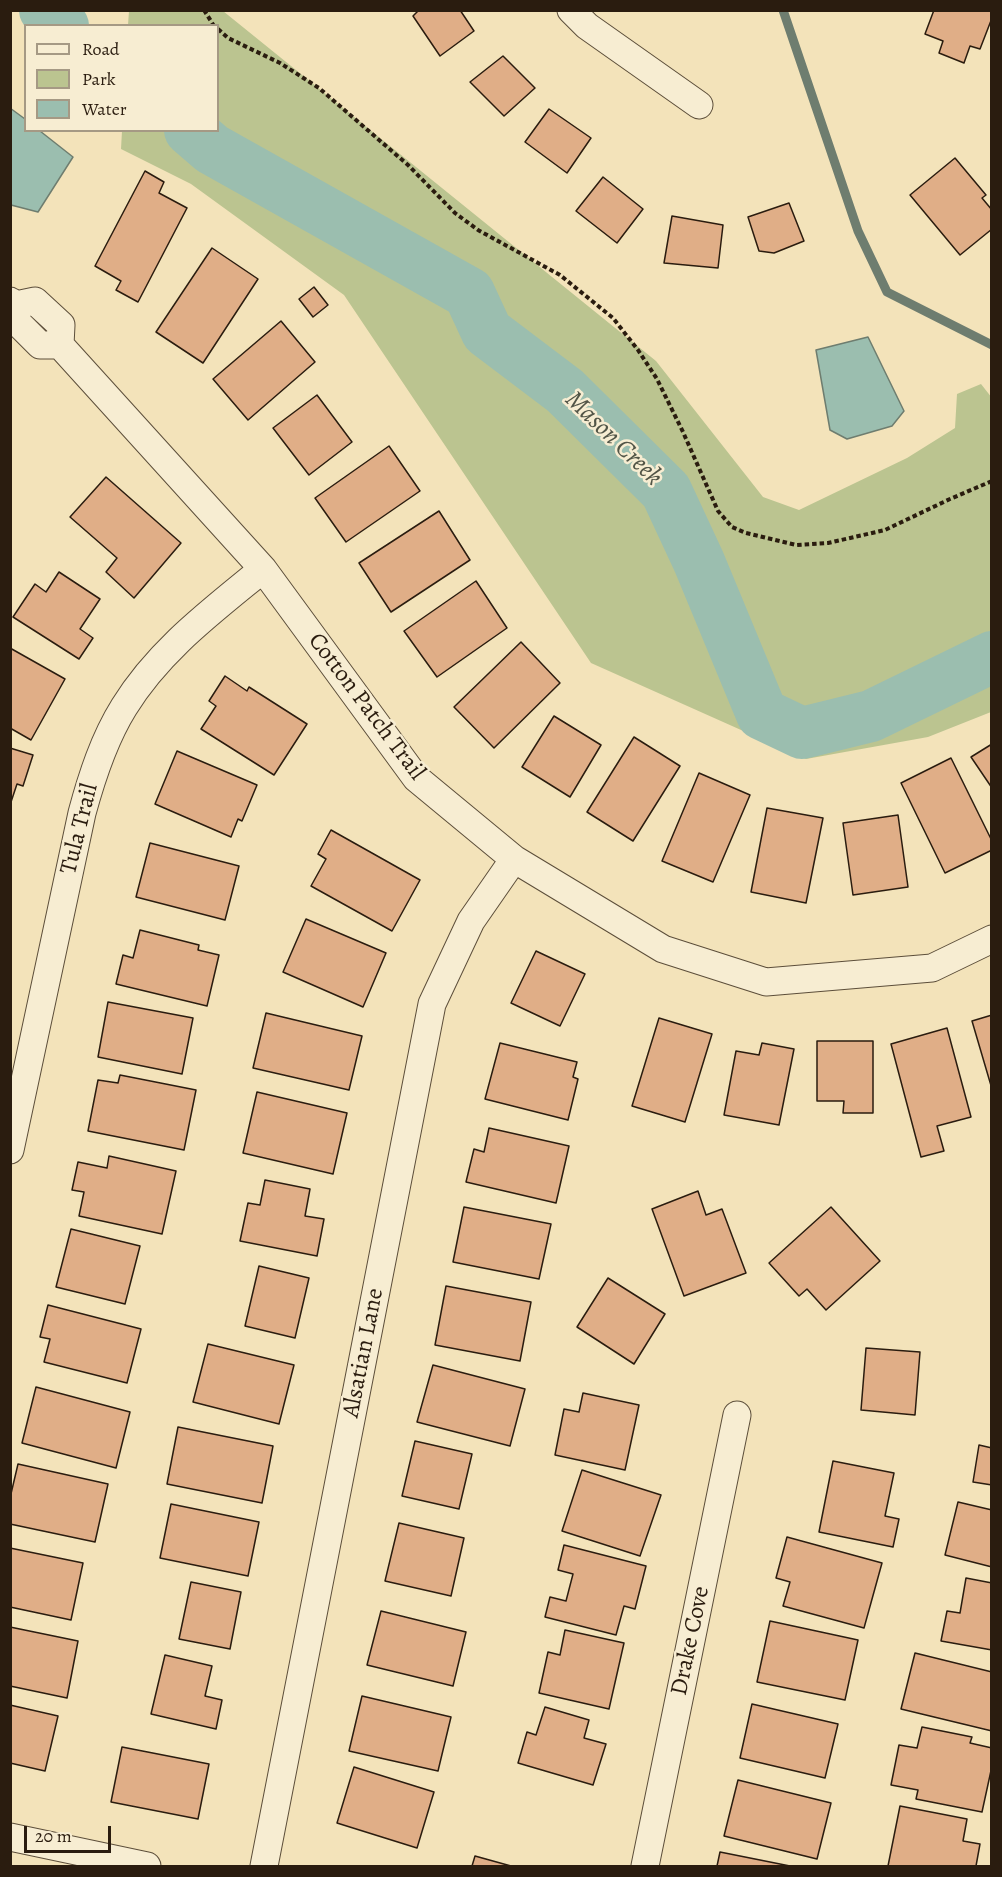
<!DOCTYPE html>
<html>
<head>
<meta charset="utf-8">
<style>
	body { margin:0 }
	#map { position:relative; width:1002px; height:1877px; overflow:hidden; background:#f3e3ba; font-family:Alegreya,serif }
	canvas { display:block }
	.frame { position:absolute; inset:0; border:12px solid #2a1c0f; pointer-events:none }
	.legend { position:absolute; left:24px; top:24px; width:195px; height:108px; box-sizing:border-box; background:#f7edd2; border:2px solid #a59984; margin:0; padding:8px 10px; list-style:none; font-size:18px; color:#2a1c0f }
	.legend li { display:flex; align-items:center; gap:12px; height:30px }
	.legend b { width:30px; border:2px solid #a59984 }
	.scale { position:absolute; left:24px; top:1826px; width:87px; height:27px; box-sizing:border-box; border:3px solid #2a1c0f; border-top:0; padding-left:8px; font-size:18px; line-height:21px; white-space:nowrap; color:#2a1c0f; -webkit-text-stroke:4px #f7edd2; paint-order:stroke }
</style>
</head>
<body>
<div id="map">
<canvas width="1002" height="1877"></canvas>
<div class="frame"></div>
<ul class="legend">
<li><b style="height:8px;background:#f7edd2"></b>Road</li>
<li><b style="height:16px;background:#bbc490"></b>Park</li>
<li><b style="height:16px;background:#9bbeaf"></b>Water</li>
</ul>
<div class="scale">20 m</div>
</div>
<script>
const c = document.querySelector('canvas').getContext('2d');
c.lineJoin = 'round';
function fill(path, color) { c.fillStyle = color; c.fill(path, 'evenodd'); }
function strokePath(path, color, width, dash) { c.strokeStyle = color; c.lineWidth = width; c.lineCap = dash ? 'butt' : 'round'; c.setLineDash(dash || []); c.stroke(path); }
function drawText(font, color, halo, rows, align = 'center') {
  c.font = font + ' Alegreya,serif'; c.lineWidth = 5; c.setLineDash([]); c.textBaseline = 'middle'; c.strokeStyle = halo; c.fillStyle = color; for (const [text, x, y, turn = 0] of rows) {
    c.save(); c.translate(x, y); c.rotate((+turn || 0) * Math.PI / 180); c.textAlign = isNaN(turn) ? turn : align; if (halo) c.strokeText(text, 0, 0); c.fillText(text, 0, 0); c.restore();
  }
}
fill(new Path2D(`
	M129 11H223L656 361 763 497 799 510 907 458 955 428 957 394 981 384 992 398 991 712 928 737 806 759 591 663 344 295 191 184 121 149 122 131 218 130V26L128 25Z`), '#bbc490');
const water = new Path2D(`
	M10 108 25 119 26 130 40 131 73 157 38 212 11 205Z
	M868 337 904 411 892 426 847 439 830 430 816 350Z`);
fill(water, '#9bbeaf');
strokePath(water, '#6e7d6f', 1.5);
strokePath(new Path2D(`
	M783 10 858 231 887 292 992 345`), '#6e7d6f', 9);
strokePath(new Path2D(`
	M45 10 63 26
	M190 130 212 149 469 293 487 332 565 391 666 491 699 562 762 714 802 733 871 716 992 657`), '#9bbeaf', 52);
const building = new Path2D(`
	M419 10H460L474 31 440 56 413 16Z
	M934 10H992V18L980 49 970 46 964 63 939 53 943 41 925 34Z
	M503 56 535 88 504 116 470 82Z
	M549 109 591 138 567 173 525 142Z
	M955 158 986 195 982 198 992 210V229L960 255 910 195Z
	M145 171 164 182 159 193 187 208 138 302 116 290 121 281 95 266Z
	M603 177 643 209 617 243 576 211Z
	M789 203 804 241 774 253 759 251 748 217Z
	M672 216 723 225 718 268 664 263Z
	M212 248 258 279 203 363 156 332Z
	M314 287 328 305 313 317 299 299Z
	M281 321 315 362 248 420 213 379Z
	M317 395 352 442 309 475 273 428Z
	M389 446 420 491 346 542 315 498Z
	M106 477 181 543 134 598 106 572 117 558 70 517Z
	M439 511 470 560 391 612 359 563Z
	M59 572 100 599 80 629 93 638 79 659 13 617 35 584 46 592Z
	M476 581 507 628 437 677 404 631Z
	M521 642 560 683 494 748 454 707Z
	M10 648 65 679 31 740 10 728Z
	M225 676 247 691 249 687 307 724 274 775 201 729 216 706 209 701Z
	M554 716 601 745 570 797 522 767Z
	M634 737 680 766 633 841 587 812Z
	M992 744V788L971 757Z
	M10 748 33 755 23 786 17 784 10 805Z
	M177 751 257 785 242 821 238 819 231 837 155 804Z
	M951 758 992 841V850L945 873 901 783Z
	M699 773 750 795 713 882 662 861Z
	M767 808 823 818 806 903 751 892Z
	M898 815 908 887 853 895 843 823Z
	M331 830 420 880 392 931 311 886 326 859 318 854Z
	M150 843 239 866 225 920 136 897Z
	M306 919 386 953 363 1007 283 972Z
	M140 930 199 945 198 950 219 955 207 1006 116 984 123 955 133 958Z
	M536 951 585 974 560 1026 511 1003Z
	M108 1002 193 1018 182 1074 98 1057Z
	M266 1013 362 1036 349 1090 253 1068Z
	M992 1015V1089L972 1021Z
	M659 1018 712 1034 685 1122 632 1106Z
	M947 1028 971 1117 937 1126 944 1151 921 1157 891 1044Z
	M817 1041H873V1113H843L844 1101H817Z
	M500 1043 577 1062 573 1077 578 1079 568 1120 485 1099Z
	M762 1043 794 1049 779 1125 724 1115 736 1051 759 1055Z
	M120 1075 196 1090 184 1150 88 1131 98 1080 118 1083Z
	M257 1092 347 1113 333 1174 243 1153Z
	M489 1128 569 1146 556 1203 466 1182 474 1149 484 1152Z
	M109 1156 176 1171 162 1234 79 1216 84 1192 72 1190 78 1162 107 1168Z
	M265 1180 310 1189 305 1216 324 1219 317 1256 240 1241 248 1203 260 1205Z
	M698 1191 706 1215 722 1209 746 1273 684 1296 652 1209Z
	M464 1207 551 1224 539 1279 453 1262Z
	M831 1207 880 1261 826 1310 807 1289 799 1296 769 1263Z
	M71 1229 140 1246 125 1304 56 1287Z
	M259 1266 309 1278 295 1338 245 1326Z
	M608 1278 665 1314 634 1364 577 1327Z
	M446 1286 531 1302 520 1361 435 1345Z
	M48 1305 141 1329 127 1383 44 1362 50 1339 40 1337Z
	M208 1344 294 1365 279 1424 193 1402Z
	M866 1348 920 1352 915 1415 861 1410Z
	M433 1365 525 1389 510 1446 417 1422Z
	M36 1387 130 1412 116 1468 22 1443Z
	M583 1393 639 1405 625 1470 555 1455 564 1409 579 1412Z
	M178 1427 273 1446 262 1503 167 1484Z
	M415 1441 472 1454 459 1509 402 1496Z
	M979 1445 992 1448V1485L973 1482Z
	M833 1461 894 1473 885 1516 899 1519 893 1547 819 1532Z
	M18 1464 108 1484 95 1542 10 1524V1498Z
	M582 1470 661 1495 640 1556 562 1531Z
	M958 1502 992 1510V1567L945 1555Z
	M171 1504 259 1522 248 1576 160 1558Z
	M399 1523 464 1538 451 1596 385 1581Z
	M787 1537 882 1563 864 1628 783 1606 790 1582 776 1578Z
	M564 1545 646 1566 635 1609 624 1606 616 1635 545 1617 550 1597 566 1601 573 1574 558 1570Z
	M10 1548 83 1563 71 1620 10 1607Z
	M966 1578 992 1583V1650L941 1641 947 1611 960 1613Z
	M191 1582 241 1592 230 1649 179 1639Z
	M381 1611 466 1632 453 1686 367 1665Z
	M770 1621 858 1640 845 1700 757 1682Z
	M10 1627 78 1641 67 1698 10 1686Z
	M565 1630 624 1643 609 1709 539 1693 548 1652 560 1655Z
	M915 1653 992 1672V1731L901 1709Z
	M165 1655 212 1666 205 1696 222 1700 216 1729 151 1714Z
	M362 1696 451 1717 438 1771 349 1751Z
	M752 1704 838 1724 825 1778 740 1758Z
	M10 1705 58 1716 45 1771 10 1763Z
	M545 1707 589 1720 584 1738 606 1744 593 1785 518 1763 527 1732 536 1735Z
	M922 1727 972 1737 970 1743 992 1748V1766L982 1812 916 1799 918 1790 891 1785 899 1745 917 1748Z
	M122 1747 209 1764 198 1819 111 1802Z
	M354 1767 434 1792 417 1848 337 1823Z
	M738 1780 831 1803 817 1859 724 1836Z
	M900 1806 967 1819 963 1841 980 1844 976 1866H888Z
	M720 1852 790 1866H717Z
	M475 1856 511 1866H472Z`);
fill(building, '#e0ae87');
strokePath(building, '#2a1c0f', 1.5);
const minor = new Path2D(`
	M571 10 587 26 699 105
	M10 301 16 305 17 322 40 345H60
	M16 305 35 301 61 325 60 345 263 569 416 778 514 859 663 949 766 982 932 968 992 939
	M10 1150 82 813C92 776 104 739 124 707 159 650 212 611 263 569
	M10 1837 147 1866
	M264 1866 432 1004 471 921 514 859
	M645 1866 737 1415`);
strokePath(minor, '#5c4e3a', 29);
strokePath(new Path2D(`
	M204 10 214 26
	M218 29 228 38 280 63 319 88 408 165 455 213 478 230 560 275 613 318 638 350 657 379 683 432 718 511 732 527 746 533 796 545 828 543 885 530 950 499 992 481`), '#2a1c0f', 4, [4.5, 3]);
strokePath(minor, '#f7edd2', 27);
drawText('24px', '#2a1c0f', '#f7edd2', [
	["Cotton Patch Trail",366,707,53],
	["Tula Trail",80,829,-76],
	["Alsatian Lane",364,1353,-79],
	["Drake Cove",691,1641,-78]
]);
drawText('italic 26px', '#525547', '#f7edd2', [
	["Mason Creek",613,439,44]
]);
</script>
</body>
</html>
